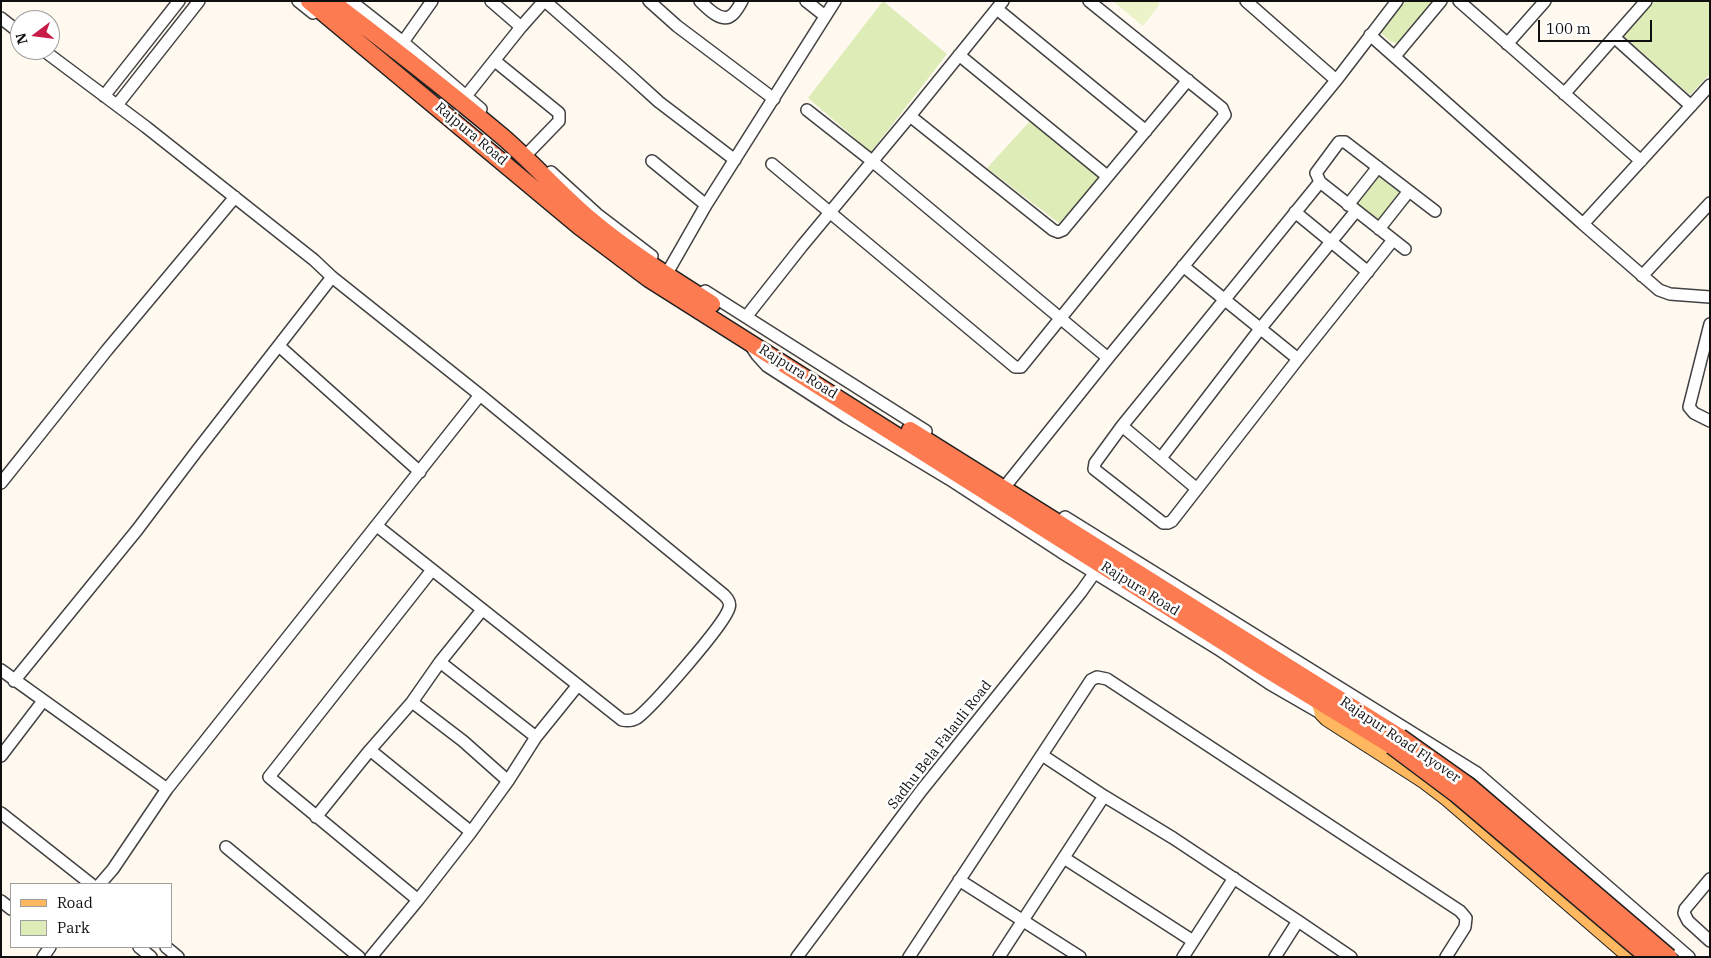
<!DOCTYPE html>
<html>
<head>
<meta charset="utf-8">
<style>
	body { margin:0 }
	#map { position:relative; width:1711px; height:958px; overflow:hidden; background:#fff9f0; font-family:"IBM Plex Serif",serif }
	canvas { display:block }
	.frame { position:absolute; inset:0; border:2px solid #0f0f0f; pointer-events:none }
	.legend { position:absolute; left:10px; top:883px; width:162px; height:65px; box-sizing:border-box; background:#fff; border:1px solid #9f9f9f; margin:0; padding:6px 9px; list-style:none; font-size:15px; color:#0f0f0f }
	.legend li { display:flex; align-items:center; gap:10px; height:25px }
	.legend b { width:25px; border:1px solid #9f9f9f }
	.north { position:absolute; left:10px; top:10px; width:50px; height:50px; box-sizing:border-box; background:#fff; border:1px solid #9f9f9f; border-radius:50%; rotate:255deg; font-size:14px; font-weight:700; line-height:20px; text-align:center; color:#0f0f0f }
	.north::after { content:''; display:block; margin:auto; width:18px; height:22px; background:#c81d49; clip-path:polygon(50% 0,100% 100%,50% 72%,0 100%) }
	.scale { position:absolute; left:1538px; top:20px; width:114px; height:22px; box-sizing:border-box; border:2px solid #0f0f0f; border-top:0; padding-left:6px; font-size:15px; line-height:18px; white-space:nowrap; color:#0f0f0f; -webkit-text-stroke:4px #fff; paint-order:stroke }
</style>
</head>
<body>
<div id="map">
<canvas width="1711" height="958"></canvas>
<div class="frame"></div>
<ul class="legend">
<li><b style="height:6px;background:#ffb760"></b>Road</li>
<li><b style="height:14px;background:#deecb7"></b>Park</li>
</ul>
<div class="north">N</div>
<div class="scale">100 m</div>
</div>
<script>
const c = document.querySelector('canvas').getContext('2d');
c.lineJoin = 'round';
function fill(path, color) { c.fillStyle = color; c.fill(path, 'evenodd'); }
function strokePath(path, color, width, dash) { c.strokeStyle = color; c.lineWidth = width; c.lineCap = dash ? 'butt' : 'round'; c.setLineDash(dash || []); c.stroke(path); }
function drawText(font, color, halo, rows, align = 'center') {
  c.font = font + ' "IBM Plex Serif",serif'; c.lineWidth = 5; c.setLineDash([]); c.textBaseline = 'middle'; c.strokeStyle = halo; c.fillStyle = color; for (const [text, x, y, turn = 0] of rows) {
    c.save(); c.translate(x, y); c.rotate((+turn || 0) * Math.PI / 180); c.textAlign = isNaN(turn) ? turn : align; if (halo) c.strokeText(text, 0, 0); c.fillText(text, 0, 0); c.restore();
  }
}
fill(new Path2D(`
	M883 1 947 54 871 152 808 98Z
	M1405 1H1435L1399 44 1390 41 1380 32Z
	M1655 1H1710V74L1690 95 1623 36Z
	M1030 121 1099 178 1060 224 987 168Z
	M1379 172 1402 190 1403 194 1379 225 1356 205Z`), '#deecb7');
fill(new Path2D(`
	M1113 1H1157L1160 4 1143 26Z`), '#edf3c9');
const minor = new Path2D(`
	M298 1 313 13
	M351 1 403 42 481 109
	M491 1 521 27
	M545 1 627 73 659 102 735 160
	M649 1 677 26 774 99
	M700 1C707 8 722 24 732 15 736 12 739 6 742 1
	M806 1 825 16
	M1246 1 1336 80
	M1459 1 1641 161
	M997 9 1146 131
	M1 18 20 33
	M1370 35 1583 224 1710 85
	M1614 37 1691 106
	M403 42 432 1
	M1507 44 1545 1
	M959 55 1107 176
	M1395 56 1441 1
	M495 61 559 113V121L529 152
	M1564 94 1646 1
	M104 96 179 1
	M466 96 521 27 544 1
	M117 105 199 1
	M807 110 872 161 1108 358
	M910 116 1053 230 1058 232 1063 230 1188 80
	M652 161 706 205
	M772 164 1015 367H1021L1225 115 1222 108 1089 1
	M551 172 597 214 652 256
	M1320 182 1405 249
	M1348 205 1378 167
	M1295 212 1368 272
	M1583 224 1659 290 1670 294 1710 297
	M1379 229 1409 191
	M1393 240 1298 359 1172 521 1168 523H1163L1094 469 1095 463 1122 426 1320 182 1316 173 1339 142H1345L1435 211
	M1183 266 1298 359
	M670 268 706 205 835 1
	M1642 276 1710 203
	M705 291 926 431
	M746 317 802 246 910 116 1003 1
	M1710 324 1689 407 1694 413 1710 421
	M279 346 420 472
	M751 346 757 355 767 366 846 417 949 479 1061 552 1218 649 1270 684 1322 714
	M1122 426 1197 489
	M1161 458 1260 329 1356 211
	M1 483 107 350 235 197
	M999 494 1108 358 1338 78 1397 1
	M1065 517 1477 773 1689 957
	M377 526 622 720C627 721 632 721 637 718 652 707 725 624 729 608 731 603 728 599 724 595L480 395
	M432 570 269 777 418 900 471 832 508 781 536 737 578 685
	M440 662 536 737
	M1 670 167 789 480 395 332 277
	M14 681 137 530 196 452 332 277 314 260 146 127 43 50
	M412 702 463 741 508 781
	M370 750 471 832
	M1042 755 1104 796
	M1 756 43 701
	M1 813 91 884
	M316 817 370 750 412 702 440 662 482 610
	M226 847 359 957
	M1064 858 1193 941
	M1710 879 1685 909 1684 913 1688 921 1710 941
	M959 880 1080 957
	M100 884 113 869 167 789
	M1 901 11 909
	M139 947 151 957
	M166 947 178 957
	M43 957 50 947
	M371 957 418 900
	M797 957 921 791 1081 592 1098 568
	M909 957 1091 680 1097 677 1107 679 1460 911 1466 918 1465 927 1446 957
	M999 957 1104 796 1173 838 1298 921
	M1183 957 1234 878
	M1275 957 1298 921 1351 957`);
const major = new Path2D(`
	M1318 700 1322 714 1327 719 1422 780 1447 799 1630 957`);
const highway = new Path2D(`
	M309 1 580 227 649 279 1261 666 1392 746
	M331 1C389 45 447 90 503 137 533 163 560 194 591 220 629 252 670 277 712 304
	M910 430 1400 737`);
strokePath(minor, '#424242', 14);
strokePath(major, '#202020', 16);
strokePath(highway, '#202020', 19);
strokePath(minor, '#fff', 11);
strokePath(major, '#ffb760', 14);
strokePath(highway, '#fd7b50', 16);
const highwayBridge = new Path2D(`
	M1400 737 1469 786 1669 957
	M1392 746 1456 794 1648 957`);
strokePath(highwayBridge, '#202020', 19, []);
strokePath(highwayBridge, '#fd7b50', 16);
drawText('14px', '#0f0f0f', '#fff', [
	["Rajpura Road",471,134,40],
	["Rajpura Road",798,372,32],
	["Rajpura Road",1140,589,32],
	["Rajapur Road Flyover",1400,740,34],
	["Sadhu Bela Falauli Road",940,745,-52]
]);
</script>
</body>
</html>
